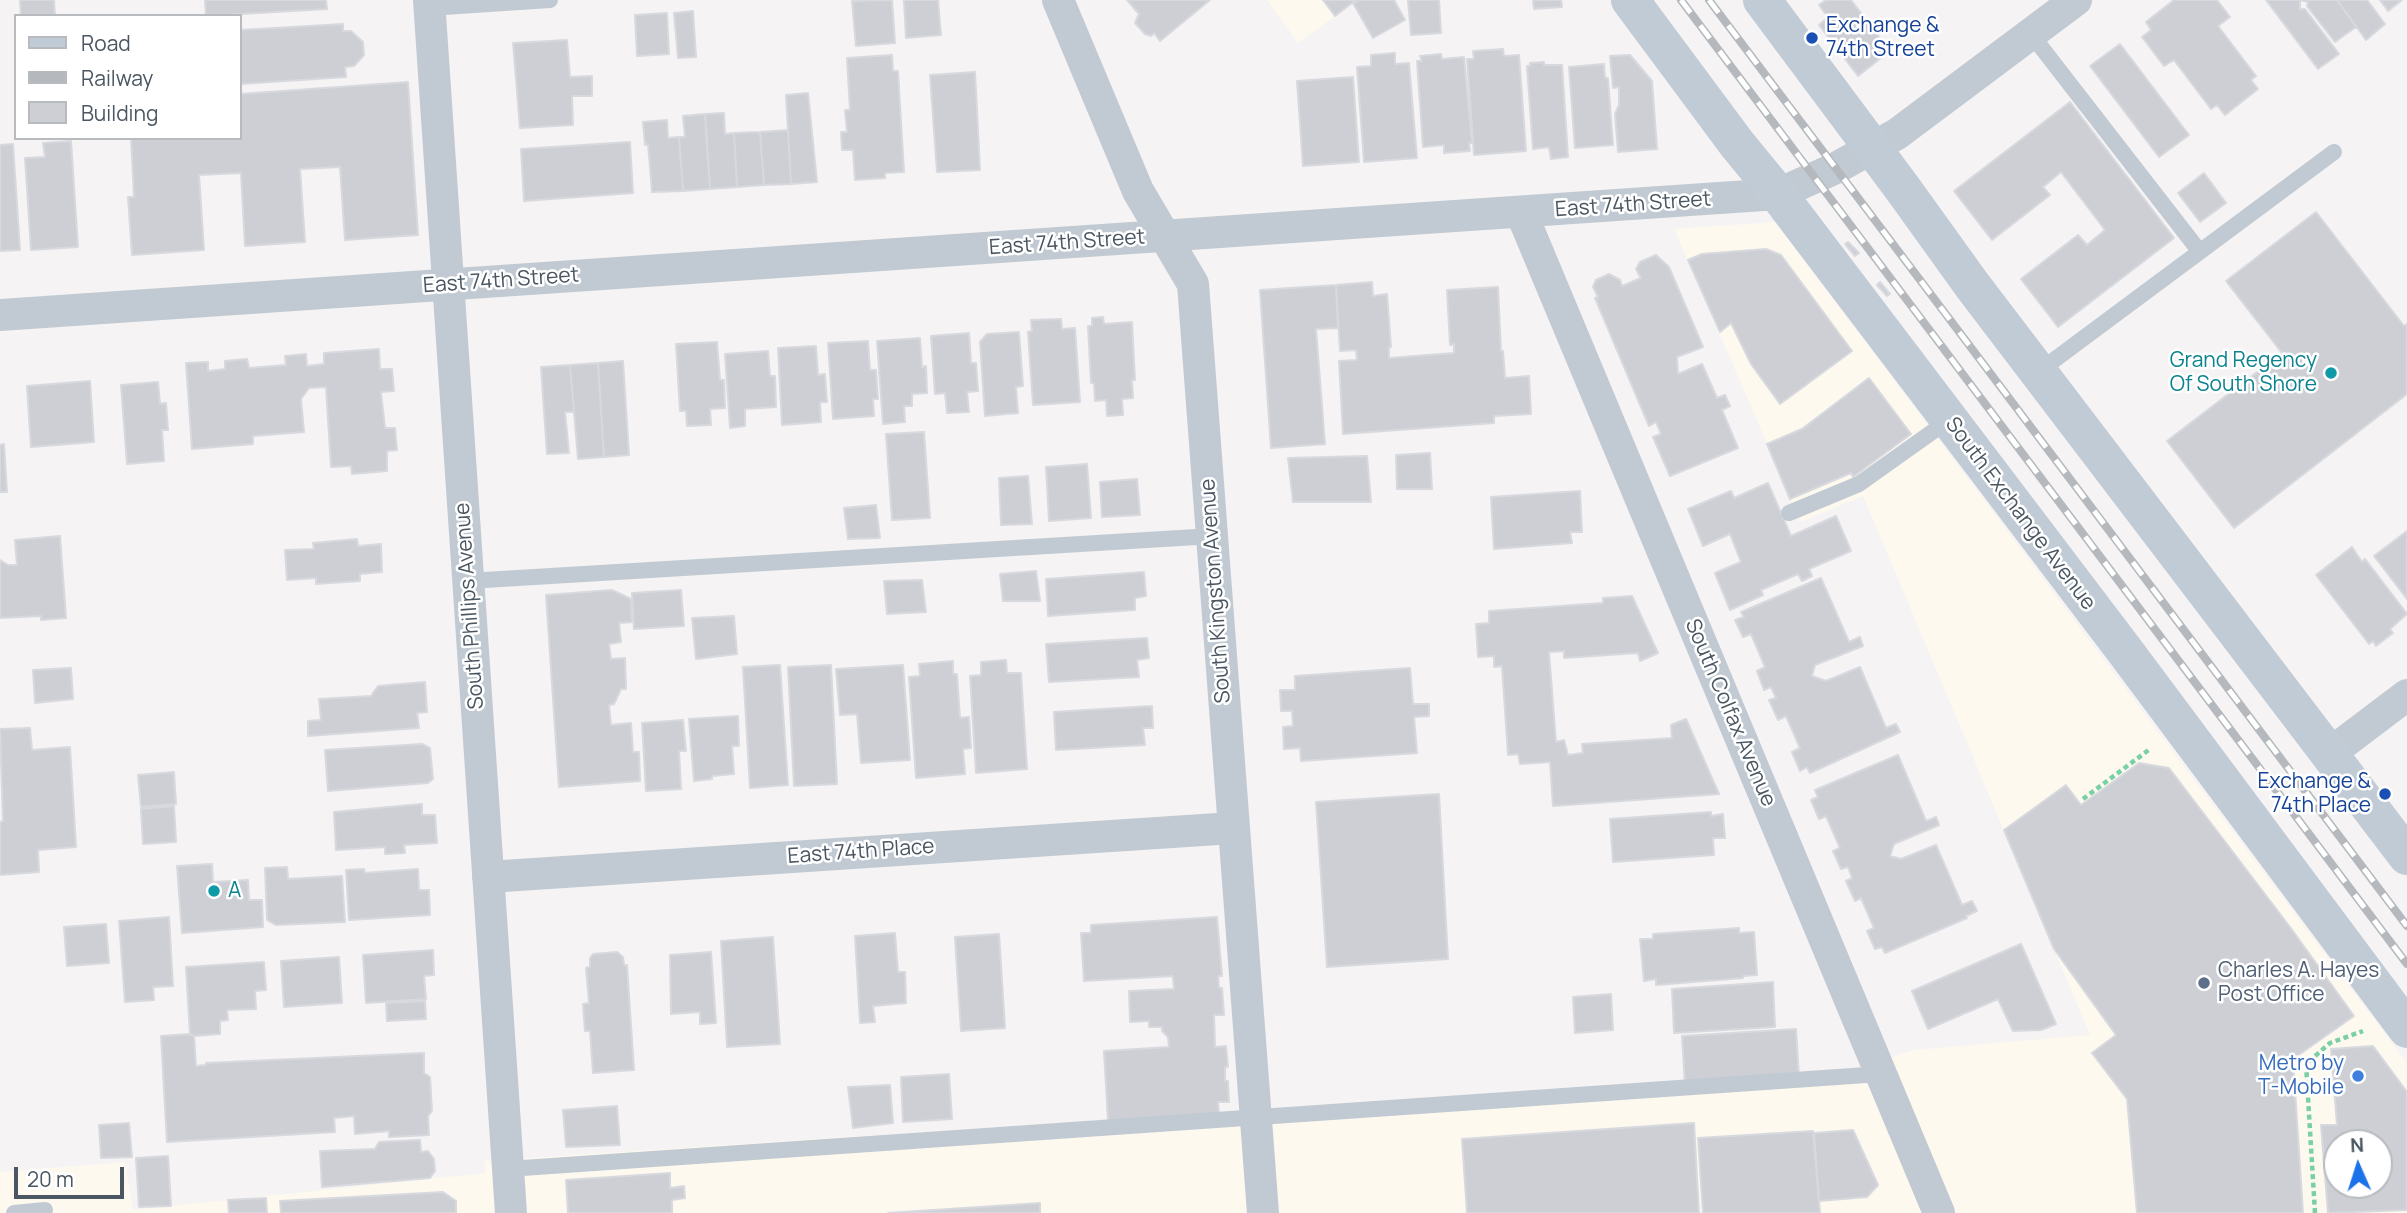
<!DOCTYPE html>
<html>
<head>
<meta charset="utf-8">
<style>
	body { margin:0 }
	#map { position:relative; width:2407px; height:1213px; overflow:hidden; background:#f5f3f3; font-family:Manrope,sans-serif }
	canvas { display:block }
	.legend { position:absolute; left:14px; top:14px; width:228px; height:126px; box-sizing:border-box; background:#fff; border:2px solid #b7bbc0; margin:0; padding:9px 12px; list-style:none; font-size:21px; color:#4a5661 }
	.legend li { display:flex; align-items:center; gap:14px; height:35px }
	.legend b { width:35px; border:2px solid #b7bbc0 }
	.north { position:absolute; left:2323px; top:1129px; width:70px; height:70px; box-sizing:border-box; background:#fff; border:2px solid #b7bbc0; border-radius:50%; rotate:357deg; font-size:19px; font-weight:700; line-height:28px; text-align:center; color:#4a5661 }
	.north::after { content:''; display:block; margin:auto; width:24px; height:32px; background:#1a73e8; clip-path:polygon(50% 0,100% 100%,50% 72%,0 100%) }
	.scale { position:absolute; left:14px; top:1167px; width:110px; height:32px; box-sizing:border-box; border:4px solid #4a5661; border-top:0; padding-left:9px; font-size:21px; line-height:24px; white-space:nowrap; color:#4a5661; -webkit-text-stroke:5px #fff; paint-order:stroke }
</style>
</head>
<body>
<div id="map">
<canvas width="2407" height="1213"></canvas>
<ul class="legend">
<li><b style="height:9px;background:#c1cbd6"></b>Road</li>
<li><b style="height:9px;background:#b5b8bd"></b>Railway</li>
<li><b style="height:19px;background:#cdcfd5"></b>Building</li>
</ul>
<div class="north">N</div>
<div class="scale">20 m</div>
</div>
<script>
const c = document.querySelector('canvas').getContext('2d');
c.lineJoin = 'round';
function fill(path, color) { c.fillStyle = color; c.fill(path, 'evenodd'); }
function strokePath(path, color, width, dash) { c.strokeStyle = color; c.lineWidth = width; c.lineCap = dash ? 'butt' : 'round'; c.setLineDash(dash || []); c.stroke(path); }
function drawText(font, color, halo, rows, align = 'center') {
  c.font = font + ' Manrope,sans-serif'; c.lineWidth = 5; c.setLineDash([]); c.textBaseline = 'middle'; c.strokeStyle = halo; c.fillStyle = color; for (const [text, x, y, turn = 0] of rows) {
    c.save(); c.translate(x, y); c.rotate((+turn || 0) * Math.PI / 180); c.textAlign = isNaN(turn) ? turn : align; if (halo) c.strokeText(text, 0, 0); c.fillText(text, 0, 0); c.restore();
  }
}
fill(new Path2D(`
	M1267 0H1358L1298 43Z
	M1775 222 2407 1063V1213H0V1172L125 1162 133 1210 485 1173V1161L1849 1071 1914 1050 2090 1035 1863 496 1801 522 1674 229ZM2337 1143H2379V1185H2337Z`), '#fdf9ef');
const building = new Path2D(`
	M20 0H54L55 16H21Z
	M205 0H326L327 9 206 16Z
	M892 0 895 43 856 46 852 1Z
	M904 0H938L941 35 906 38Z
	M1127 0H1210L1160 41 1154 33 1151 36 1145 34 1135 23 1139 14Z
	M1323 0H1356L1335 16Z
	M1359 0H1394L1405 20 1373 38 1353 3Z
	M1408 0H1439L1441 33 1411 35Z
	M1533 0H1561L1562 7 1534 9Z
	M1826 0H1851L1890 51 1858 76 1819 25 1828 17 1819 5Z
	M2174 0H2217L2230 17 2218 26 2256 76 2251 80 2258 89 2225 115 2217 105 2211 109 2174 60 2164 66 2142 37 2151 30 2146 22Z
	M2266 0H2300V9H2305L2339 54 2318 69Z
	M2300 0H2337L2356 27 2335 42 2307 6 2308 2Z
	M2337 0H2367L2385 24 2366 40Z
	M2380 0H2402L2388 11Z
	M693 11 696 57 678 58 674 13Z
	M667 13 669 54 637 56 635 15Z
	M343 24V31H351L363 42 364 55 354 66 345 67 346 77 240 84V30Z
	M567 40 570 77 592 76V96H572L573 125 520 128 513 43Z
	M2120 44 2189 135 2159 157 2090 66Z
	M1503 49 1504 56 1519 55 1526 151 1474 155 1467 59H1474L1473 51Z
	M1395 53V64L1409 63 1417 158 1364 162 1357 67 1371 66V55Z
	M1441 54 1442 59 1464 57 1472 143H1469L1470 151 1444 153V145L1423 147 1417 61H1422L1420 56Z
	M892 55 893 71H898L904 172 885 173V178L855 180 853 150H842L841 132H847L845 110H850L847 58Z
	M1630 55 1652 81 1657 149 1618 152 1615 114 1619 105V87L1613 88 1610 56Z
	M1544 62V65H1562L1568 157 1551 159 1549 147 1533 149 1527 66H1530V63Z
	M1604 64 1605 78H1608L1613 145 1575 148 1569 67Z
	M975 72 980 170 937 172 930 75Z
	M1353 77 1359 162 1303 166 1297 81Z
	M408 82 418 235 345 240 340 167 300 169 305 242 245 246 241 173 199 175 204 250 132 255 128 197H134L131 138H240V94Z
	M808 93 817 182 791 184 786 95Z
	M2070 102 2174 238 2058 327 2021 279 2078 235 2087 245 2105 230 2061 172 2043 187 2050 195 1992 240 1954 191Z
	M724 113 725 134 734 133 737 187 710 189 705 114Z
	M705 114 710 189 683 191 679 137H685L683 116Z
	M667 120 668 138 679 137 683 191 652 192 648 144 645 145 643 122Z
	M788 130 791 184 764 185 760 132Z
	M760 132 764 185 737 187 734 133Z
	M71 141 78 247 31 250 25 158 45 157 43 143Z
	M630 142 633 193 524 201 521 149Z
	M13 144 20 250 0 251V145Z
	M2204 173 2226 203 2200 222 2178 193Z
	M2316 212 2404 326 2407 324V394L2234 528 2167 441 2282 353 2226 281Z
	M1848 242 1859 253 1855 256 1845 244Z
	M1766 249 1781 255 1852 351 1780 404 1751 364 1731 323 1720 332 1688 260 1702 254Z
	M1656 255 1669 267 1703 347 1677 357 1678 374 1702 364 1717 398 1725 395 1730 406 1722 410 1738 448 1670 476 1653 437 1661 434 1656 422 1649 426 1595 298 1598 297 1593 287 1596 280 1609 274 1620 280 1622 286 1641 278 1636 269 1640 262Z
	M1372 282 1373 296 1387 294 1391 347H1389V358L1454 353V344L1450 345 1447 290 1498 287 1501 351H1503L1505 378 1529 376 1531 414 1494 416V423L1343 434 1339 361 1357 360 1356 350 1340 351 1336 285Z
	M1880 282 1890 294 1887 296 1877 285Z
	M1336 285 1338 328 1316 329 1325 444 1271 448 1260 290Z
	M1103 317 1104 324 1132 322 1135 380H1132L1133 398 1122 399 1123 415 1107 416 1106 400 1095 401 1094 383H1091L1088 326H1092V318Z
	M1061 319 1062 329 1075 328 1080 402 1033 405 1028 332 1032 331 1031 320Z
	M1019 332 1023 386 1016 387 1018 413 985 416 980 342 987 334Z
	M969 333 971 363H976L978 391 967 392 969 412 947 413 945 393 935 394 931 336Z
	M920 338 922 367 926 366 927 393 912 394V406H904L905 422 883 424 877 341Z
	M868 341 870 370H876L878 399H873L874 416 833 419 828 343Z
	M717 342 720 380H724L725 408 710 409 711 425 687 426 686 411H680L676 344Z
	M816 346 818 375 825 374 827 402H820L821 422 782 425 778 348Z
	M379 349 380 369H392L394 391 381 392 385 428H395L397 450 387 451V471L352 474 351 466 331 467 326 387 309 388 301 399 304 432 253 436V444L192 449 186 363 208 362V371L225 369V361L247 359 249 368 286 365 285 356 306 354 307 366 324 364V353Z
	M768 351 770 376H775L776 407 745 409V426L730 428 725 354Z
	M623 361 629 455 604 457 598 363Z
	M598 363 604 457 578 459 570 365Z
	M570 365 574 412H565L569 453 547 454 541 367Z
	M1869 378 1911 434 1853 477 1851 473 1790 499 1767 444 1802 429Z
	M90 381 94 442 31 447 27 386Z
	M158 382 160 404 166 403 168 430H162L164 461 127 464 121 385Z
	M924 432 930 518 892 520 886 434Z
	M4 444 7 492H0V445Z
	M1430 453 1432 489H1397L1396 455Z
	M1367 456 1371 502H1293L1288 458Z
	M1087 464 1091 518 1049 521 1046 467Z
	M1028 476 1032 524 1001 525 999 478Z
	M1137 479 1140 515 1102 517 1100 482Z
	M1768 483 1791 536 1836 516 1851 551 1809 569 1812 576 1802 581 1798 574 1761 590 1763 595 1730 610 1715 573 1741 562 1730 534 1703 546 1688 509 1731 491 1734 498Z
	M1580 491 1582 532H1570L1572 543 1494 549 1491 497Z
	M876 505 880 538 848 539 844 508Z
	M2407 531V599L2374 556Z
	M60 536 66 618 41 620V616L0 618V560L8 565H17L15 540Z
	M357 539 358 546 381 544 382 572 360 574V581L316 584V578L287 580 285 550 314 549 313 543Z
	M2352 547 2362 562 2365 559 2407 614 2390 629 2393 633 2376 646 2373 641 2369 644 2316 575Z
	M1036 571 1040 601H1003L1000 574Z
	M1144 572 1146 596 1135 598V610L1048 616 1046 579Z
	M1821 578 1849 642 1860 637 1863 646 1815 665 1812 676 1826 681 1860 667 1886 728 1896 724 1900 732 1810 773 1807 767 1800 771 1792 752 1800 748 1786 716 1778 720 1769 700 1776 698 1771 687 1764 690 1757 671 1765 667 1751 634 1743 637 1735 620 1744 617 1741 612Z
	M922 580 926 612 887 614 884 581Z
	M612 590 631 599 632 622 619 623 621 642 609 644 611 659 625 658 626 689H621L614 704 609 705 611 725 631 723 633 752H639L640 781 559 787 546 595Z
	M681 590 684 626 634 629 632 593Z
	M1632 596 1658 653 1640 661 1638 653 1564 658V651L1549 652 1556 742 1564 740 1568 755 1583 753 1582 744 1672 738 1671 725 1686 719 1719 794 1553 806 1550 762 1520 764 1518 754 1508 755 1502 666 1494 667V656L1478 657 1476 624 1489 623V611L1603 603V598Z
	M734 616 737 654 696 659 692 618Z
	M1147 638 1149 658 1137 660 1139 677 1049 682 1046 644Z
	M1006 660 1007 673H1021L1027 769 976 773 970 676 981 675V662Z
	M953 661V674H957L960 718 969 717 971 748 963 749 965 774 916 778 909 677 920 676 919 664Z
	M780 665 788 785 750 788 743 667Z
	M831 665 837 784 794 786 788 667Z
	M903 665 910 760 861 763 857 714 840 715 836 669Z
	M71 668 73 699 35 703 33 670Z
	M1410 668 1413 704H1429V716L1414 717 1417 753 1301 761 1300 748 1284 749 1283 727 1293 726 1292 711H1281L1280 690H1295V676Z
	M425 682 427 712 417 713 419 728 308 736V721L321 720 319 699 371 696 378 686Z
	M1152 706 1153 728H1143L1145 745 1056 750 1054 712Z
	M738 716 739 746H732L734 774 712 776V779L694 781 689 719Z
	M683 720 686 751H679L681 789 646 791 642 723Z
	M30 728 32 750 70 747 76 847 38 850 39 872 0 875V822L3 821 0 729Z
	M422 744 430 748 433 779 428 783 328 791 325 750Z
	M1898 755 1926 821 1936 817 1939 825 1894 844 1890 856 1901 859 1936 845 1962 905 1972 901 1977 911 1966 916 1967 918 1885 953 1882 947 1875 949 1867 931 1874 928 1861 898 1855 901 1846 881 1852 878 1848 867 1841 869 1833 851 1840 848 1826 816 1819 819 1811 800 1818 797 1815 790Z
	M2139 763 2169 768 2290 927 2354 1016 2293 1059 2303 1213H2137L2127 1099 2092 1053 2116 1035 2054 949 2004 830 2066 785 2081 805Z
	M174 772 176 804 141 807 138 775Z
	M1439 794 1448 959 1327 967 1316 802Z
	M422 804V815H435L437 843 404 845 405 853 385 854V847L336 850 334 812Z
	M174 806 176 842 143 844 141 809Z
	M1711 812V816L1723 814 1725 838H1713L1714 855 1613 862 1610 819Z
	M212 864 213 882 248 880 249 900H262L263 927 182 933 177 866Z
	M287 867 288 879 342 876 345 922 276 925 267 920 265 868Z
	M364 869 365 873 418 869 419 890H429L430 915 349 920 346 870Z
	M169 917 173 986 153 987 154 1000 125 1002 119 921Z
	M1217 917 1222 976H1218L1219 988H1222L1224 1015H1214L1215 1047 1226 1046 1228 1067H1225V1081H1228L1229 1102H1218L1219 1115 1108 1121 1104 1051 1169 1047 1168 1037 1162 1031V1027H1149V1021L1130 1022 1129 991 1174 989 1173 976 1084 981 1081 933H1091V925Z
	M106 924 109 963 67 966 64 927Z
	M1739 928V933L1754 932 1757 975 1743 976V978L1656 985V979L1644 981 1640 939H1653V934Z
	M895 933 898 972H905L906 1003 873 1006 875 1022 860 1023 855 936Z
	M999 934 1005 1028 961 1031 955 937Z
	M773 937 780 1044 727 1047 721 941Z
	M2021 944 2056 1024 2041 1030 2013 1031 1998 999 1928 1029 1912 991Z
	M433 950 434 975 424 976 426 999 366 1003 363 955Z
	M617 952 623 957 624 965H627L634 1070 593 1073 590 1031H585L583 1004 589 1003 586 968 590 967V958L593 954Z
	M711 952 716 1023 700 1024V1012L671 1014 670 955Z
	M339 957 342 1003 284 1007 281 961Z
	M264 962 266 990 255 991 256 1009 227 1010 228 1020 220 1021V1034L194 1036 190 1034 186 967Z
	M1773 982 1775 1027 1674 1033 1672 989Z
	M1611 994 1613 1030 1575 1033 1573 997Z
	M425 1001 426 1019 387 1021 386 1003Z
	M1796 1029 1799 1077 1685 1085 1682 1036Z
	M190 1034 194 1036 196 1066 206 1065V1063L424 1053V1073L430 1077 432 1111 428 1116 429 1135 389 1137V1131L355 1134 354 1116 334 1118 335 1132 167 1142 161 1036Z
	M2373 1046 2407 1092V1210L2328 1213 2321 1125H2337L2331 1049ZM2337 1143H2379V1185H2337Z
	M949 1074 952 1119 903 1122 901 1077Z
	M890 1085 893 1123 853 1128 848 1087Z
	M617 1106 620 1145 566 1147 563 1110Z
	M129 1123 132 1157 101 1158 99 1125Z
	M1694 1123 1699 1213H1467L1462 1139Z
	M1853 1130 1878 1185 1867 1197 1819 1201 1814 1133Z
	M1813 1131 1820 1213H1703L1698 1138Z
	M420 1140 421 1152 428 1151 434 1159 435 1171 430 1178 322 1187 320 1151 375 1149 379 1142Z
	M168 1156 171 1206 139 1207 136 1158Z
	M670 1173V1188L684 1186 685 1198 672 1200V1213H568L566 1180Z
	M443 1192 456 1201V1213H281L280 1201Z
	M266 1198 267 1213H229L228 1200Z
	M1040 1203V1213H888Z`);
fill(building, '#cdcfd5');
strokePath(building, '#d7d9de', 2);
strokePath(new Path2D(`
	M2083 799 2150 749
	M2315 1213 2306 1064 2330 1043 2363 1031`), '#7ad0a6', 4.5, [5, 3.5]);
strokePath(new Path2D(`
	M429 8 550 0
	M2031 34 2200 252
	M2038 372 2334 152
	M1789 513 1859 484 1949 420
	M468 581 1213 536
	M508 1169 1881 1074
	M14 1213 45 1210`), '#c1cad2', 16);
strokePath(new Path2D(`
	M429 0 511 1213
	M1058 0 1138 191 1193 284 1263 1213
	M1521 212 1939 1213
	M0 315 1778 194 1836 168 1897 134 2076 0
	M2329 754 2407 695
	M488 877 1233 828`), '#c1cad2', 32);
strokePath(new Path2D(`
	M1630 0 1737 144 1778 194 2125 651 2407 1029
	M1762 0 1903 189 1972 285 2407 856`), '#c1cbd6', 38);
const rail = new Path2D(`
	M1681 0 2407 964
	M1709 0 2407 926`);
strokePath(rail, '#b5b8bd', 8);
strokePath(rail, '#fff', 5, [16]);
for (const [x, y, r, color] of [
	[1812,38,7,"#1a4fb4"],
	[2331,373,7,"#0f9aa8"],
	[2385,794,7,"#1a4fb4"],
	[214,891,7,"#0f9aa8"],
	[2204,983,7,"#5c6f8a"],
	[2358,1076,7,"#3f7fe0"]
]) { const dot = new Path2D(); dot.arc(x, y, r, 0, 2 * Math.PI); c.fillStyle = color; c.fill(dot); strokePath(dot, '#fff', 2.5); }
drawText('21px', '#164399', '#fff', [
	["Exchange &",1826,26],
	["74th Street",1826,50],
	["Exchange &",2371,782,"right"],
	["74th Place",2371,806,"right"]
], 'left');
drawText('21px', '#4a5661', '#fff', [
	["East 74th Street",1633,205,-4],
	["East 74th Street",1067,243,-4],
	["East 74th Street",501,281,-4],
	["South Exchange Avenue",2020,514,53],
	["South Kingston Avenue",1216,591,-94],
	["South Phillips Avenue",470,606,-94],
	["South Colfax Avenue",1730,713,67],
	["East 74th Place",861,852,-4]
]);
drawText('21px', '#0d838f', '#fff', [
	["Grand Regency",2317,361],
	["Of South Shore",2317,385],
	["A",228,891,"left"]
], 'right');
drawText('21px', '#4e5e75', '#fff', [
	["Charles A. Hayes",2218,971],
	["Post Office",2218,995]
], 'left');
drawText('21px', '#366cbe', '#fff', [
	["Metro by",2344,1064],
	["T-Mobile",2344,1088]
], 'right');
</script>
</body>
</html>
